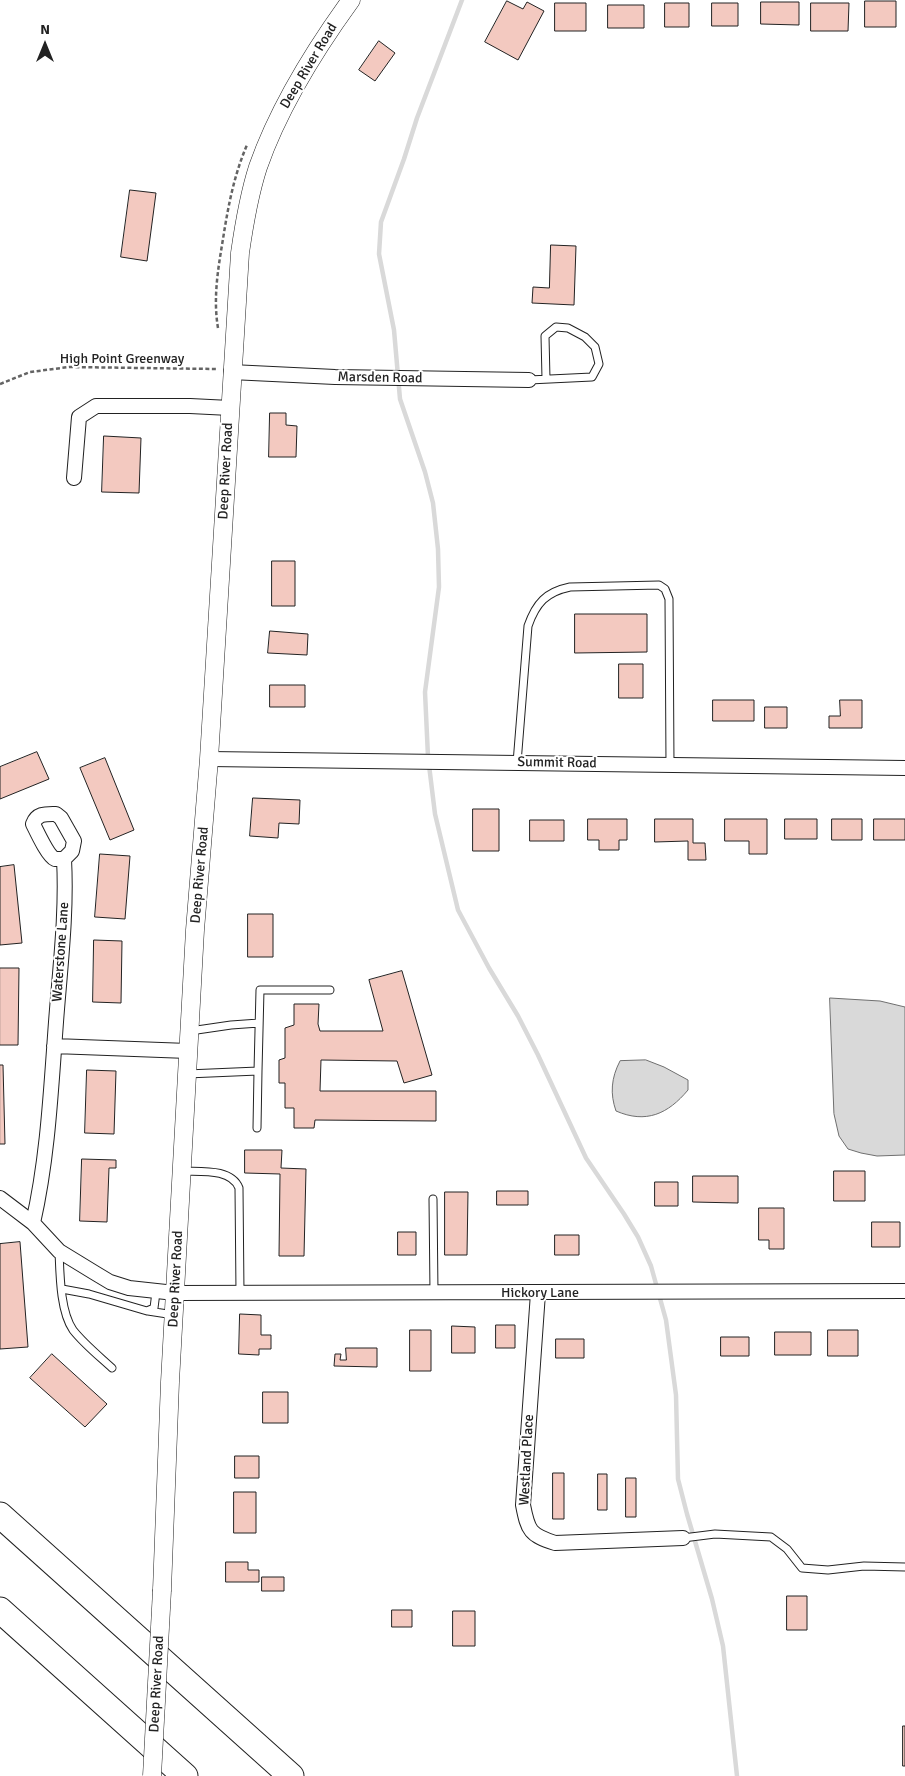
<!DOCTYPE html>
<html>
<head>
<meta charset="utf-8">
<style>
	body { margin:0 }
	#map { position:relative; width:905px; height:1776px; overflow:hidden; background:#fff; font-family:Signika,sans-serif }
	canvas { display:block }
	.north { position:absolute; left:20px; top:20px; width:50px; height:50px; -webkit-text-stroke:4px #fff; paint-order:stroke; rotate:0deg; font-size:14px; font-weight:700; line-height:20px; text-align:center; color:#222 }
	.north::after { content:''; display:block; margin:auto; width:18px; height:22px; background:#222; clip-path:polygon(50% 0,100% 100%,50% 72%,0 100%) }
</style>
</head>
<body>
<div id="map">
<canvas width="905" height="1776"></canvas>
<div class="north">N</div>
</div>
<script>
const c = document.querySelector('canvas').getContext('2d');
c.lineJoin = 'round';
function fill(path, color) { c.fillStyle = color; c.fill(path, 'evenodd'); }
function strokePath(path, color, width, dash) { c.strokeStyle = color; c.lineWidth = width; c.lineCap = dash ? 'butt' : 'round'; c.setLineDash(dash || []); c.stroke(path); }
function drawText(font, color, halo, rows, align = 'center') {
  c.font = font + ' Signika,sans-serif'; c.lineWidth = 4; c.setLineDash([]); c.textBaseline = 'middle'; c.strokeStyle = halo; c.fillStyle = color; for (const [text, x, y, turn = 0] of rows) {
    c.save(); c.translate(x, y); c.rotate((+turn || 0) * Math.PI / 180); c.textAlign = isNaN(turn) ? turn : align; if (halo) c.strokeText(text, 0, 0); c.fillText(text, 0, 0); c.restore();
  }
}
const water = new Path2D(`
	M830 998 880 1001 905 1007V1155L877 1156 861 1153 848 1149 839 1136 834 1114Z
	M646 1060 664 1067 688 1080V1090C668 1114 646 1124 616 1111 610 1094 611 1078 620 1061Z`);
fill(water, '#d9d9d9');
strokePath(water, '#6f6f6f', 1);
strokePath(new Path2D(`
	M462 0 417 118 404 159 381 222 379 254 394 330 400 399 425 472 433 503 438 549 439 587 425 692 428 757 435 814 458 910 489 968 518 1016 538 1055 586 1158 624 1214 638 1237 651 1266 666 1320 676 1395 678 1479 687 1514 712 1599 723 1646 737 1776`), '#d9d9d9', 4.5);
const building = new Path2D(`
	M507 1 523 9 527 2 544 11 518 60 485 42Z
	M865 1H896V27H865Z
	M761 2H799V25L761 24Z
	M555 3H586V31H555Z
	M665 3H689V27H665Z
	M712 3H738V26H712Z
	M811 3H849L848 31H811Z
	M608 5H644V28H608Z
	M379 41 395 53 375 81 359 70Z
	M130 190 156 193 147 261 121 257Z
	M551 245 576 246 574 305 532 303 533 287 549 288Z
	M270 413H286V425L297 426 296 457H269Z
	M104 436 141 438 139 493 102 492Z
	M272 561H295V606H272Z
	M575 614H647V652L575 653Z
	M270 631 308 634 307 655 268 653Z
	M619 664H643V698H619Z
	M270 685H305V707H270Z
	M713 700H754V721H713Z
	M840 700H862V728H829V716H840Z
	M765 707H787V728H765Z
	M37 752 49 779 0 799V767Z
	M105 758 134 830 110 840 80 768Z
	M253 798 300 800 299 824 279 823 278 838 250 836Z
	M473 809H499V851H473Z
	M588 819H627V840H619V850H599V840H588Z
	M655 819H693V843H705L706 860H688V841L655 842Z
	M725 819H767V854H749V841H725Z
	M785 819H817V839H785Z
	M832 819H862V840H832Z
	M874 819H905V840H874Z
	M530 820H564V841H530Z
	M100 854 130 856 125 919 95 917Z
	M14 865 22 943 0 945V867Z
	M248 914H273V957H248Z
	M94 940 122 941 121 1003 93 1002Z
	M0 968H19L18 1045H0Z
	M402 971 432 1075 404 1083 397 1061 321 1060 320 1091H436V1121L315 1120 314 1128H294V1108H285V1083H279V1060L285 1058V1028L294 1025V1004H319L318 1024 320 1031H383L369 980Z
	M0 1065H3L5 1144H0Z
	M87 1070 116 1071 114 1134 85 1133Z
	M245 1150H282L281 1168 306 1169 304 1256H279L280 1174 245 1173Z
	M82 1159 116 1160V1168H109L107 1222 80 1221Z
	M834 1171H865V1201H834Z
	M693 1176H738V1203L693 1202Z
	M655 1182H678V1206H655Z
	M497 1191H528V1205H497Z
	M445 1192H468L467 1255H445Z
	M759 1208H784V1249H769V1240H759Z
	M872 1222H900V1247H872Z
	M398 1232H416V1255H398Z
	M555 1235H579V1255H555Z
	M20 1242 28 1347 0 1349V1244Z
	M240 1314 261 1315V1335H271V1349H259V1355L239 1354Z
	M496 1325H515V1348H496Z
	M452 1326 475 1327V1353H452Z
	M410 1330H431V1371H410Z
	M828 1330H858V1356H828Z
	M775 1332H811V1355H775Z
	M721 1337H749V1356H721Z
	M556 1339H584V1358H556Z
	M346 1348H377V1367L334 1366 335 1354H341L340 1360H346Z
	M52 1354 107 1404 85 1427 30 1378Z
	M263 1392H288V1423H263Z
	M235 1456H259V1478H235Z
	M553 1473H564V1519H553Z
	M598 1474H607V1510H598Z
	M626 1478H636V1517H626Z
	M234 1492H256V1533H234Z
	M226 1562H248V1570H259V1582H226Z
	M262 1577H284V1591H262Z
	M787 1596H807V1630H787Z
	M392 1610H412V1627H392Z
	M453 1611H475V1646H453Z
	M903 1726H905V1766H903Z`);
fill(building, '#f3c9c0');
strokePath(building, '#222', 1);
const service = new Path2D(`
	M529 380 592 377 599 364 595 347 585 337 568 328 556 327 545 336 546 379
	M517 763 528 626C536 603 546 592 570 587L659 585 665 589 669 599 670 765
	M190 1031 231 1025 259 1023
	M258 1071 260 990H330
	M187 1074 258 1071 257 1128
	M182 1171C200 1172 231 1168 239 1188L240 1293
	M433 1199 434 1293
	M59 1251C60 1274 60 1311 73 1330 84 1344 99 1356 112 1368
	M62 1289 89 1294 147 1311 154 1308 156 1292
	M148 1311 174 1315
	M683 1538 715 1534 771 1537 787 1549 802 1568 828 1570 864 1566 905 1567`);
const minor = new Path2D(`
	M231 372 335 377 529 380
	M74 478 79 417 96 406H190L230 408
	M209 759 905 768
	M54 1046 188 1051
	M0 1198 33 1223 59 1251 95 1273 110 1282 129 1288 175 1293 905 1291
	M33 1223C48 1157 51 1089 56 1022 60 968 67 913 64 859L72 851 74 841 61 818 56 814C46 814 37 813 33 824 37 832 48 856 55 859 57 859 62 859 64 859
	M538 1293 523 1505C528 1531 530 1535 555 1543L683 1538`);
const tertiary = new Path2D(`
	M162 1590 170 1382 195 930 209 759 240 253C244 225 249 195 258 167 279 107 314 51 351 0`);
const motorway = new Path2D(`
	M0 1515 291 1776
	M0 1610 185 1776`);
strokePath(service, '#222', 9);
strokePath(minor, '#222', 16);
strokePath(tertiary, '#222', 19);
strokePath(motorway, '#222', 27);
strokePath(new Path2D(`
	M218 328C213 298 218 269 223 239 228 207 234 175 247 145
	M0 384 30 372 69 367 216 369`), '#646464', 2.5, [4, 2.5]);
strokePath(service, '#fff', 7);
strokePath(minor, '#fff', 14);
strokePath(tertiary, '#fff', 18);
strokePath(motorway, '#fff', 25);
const tertiaryBridge = new Path2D(`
	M152 1776 162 1590`);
strokePath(tertiaryBridge, '#222', 19, []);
strokePath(tertiaryBridge, '#fff', 18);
drawText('14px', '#222', '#fff', [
	["Deep River Road",309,66,-59],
	["High Point Greenway",122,359],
	["Marsden Road",380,378,1],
	["Deep River Road",226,471,-87],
	["Summit Road",557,763,1],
	["Deep River Road",200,875,-85],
	["Waterstone Lane",61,952,-86],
	["Deep River Road",176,1279,-87],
	["Hickory Lane",540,1293],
	["Westland Place",527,1460,-87],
	["Deep River Road",157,1684,-87]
]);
</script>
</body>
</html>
